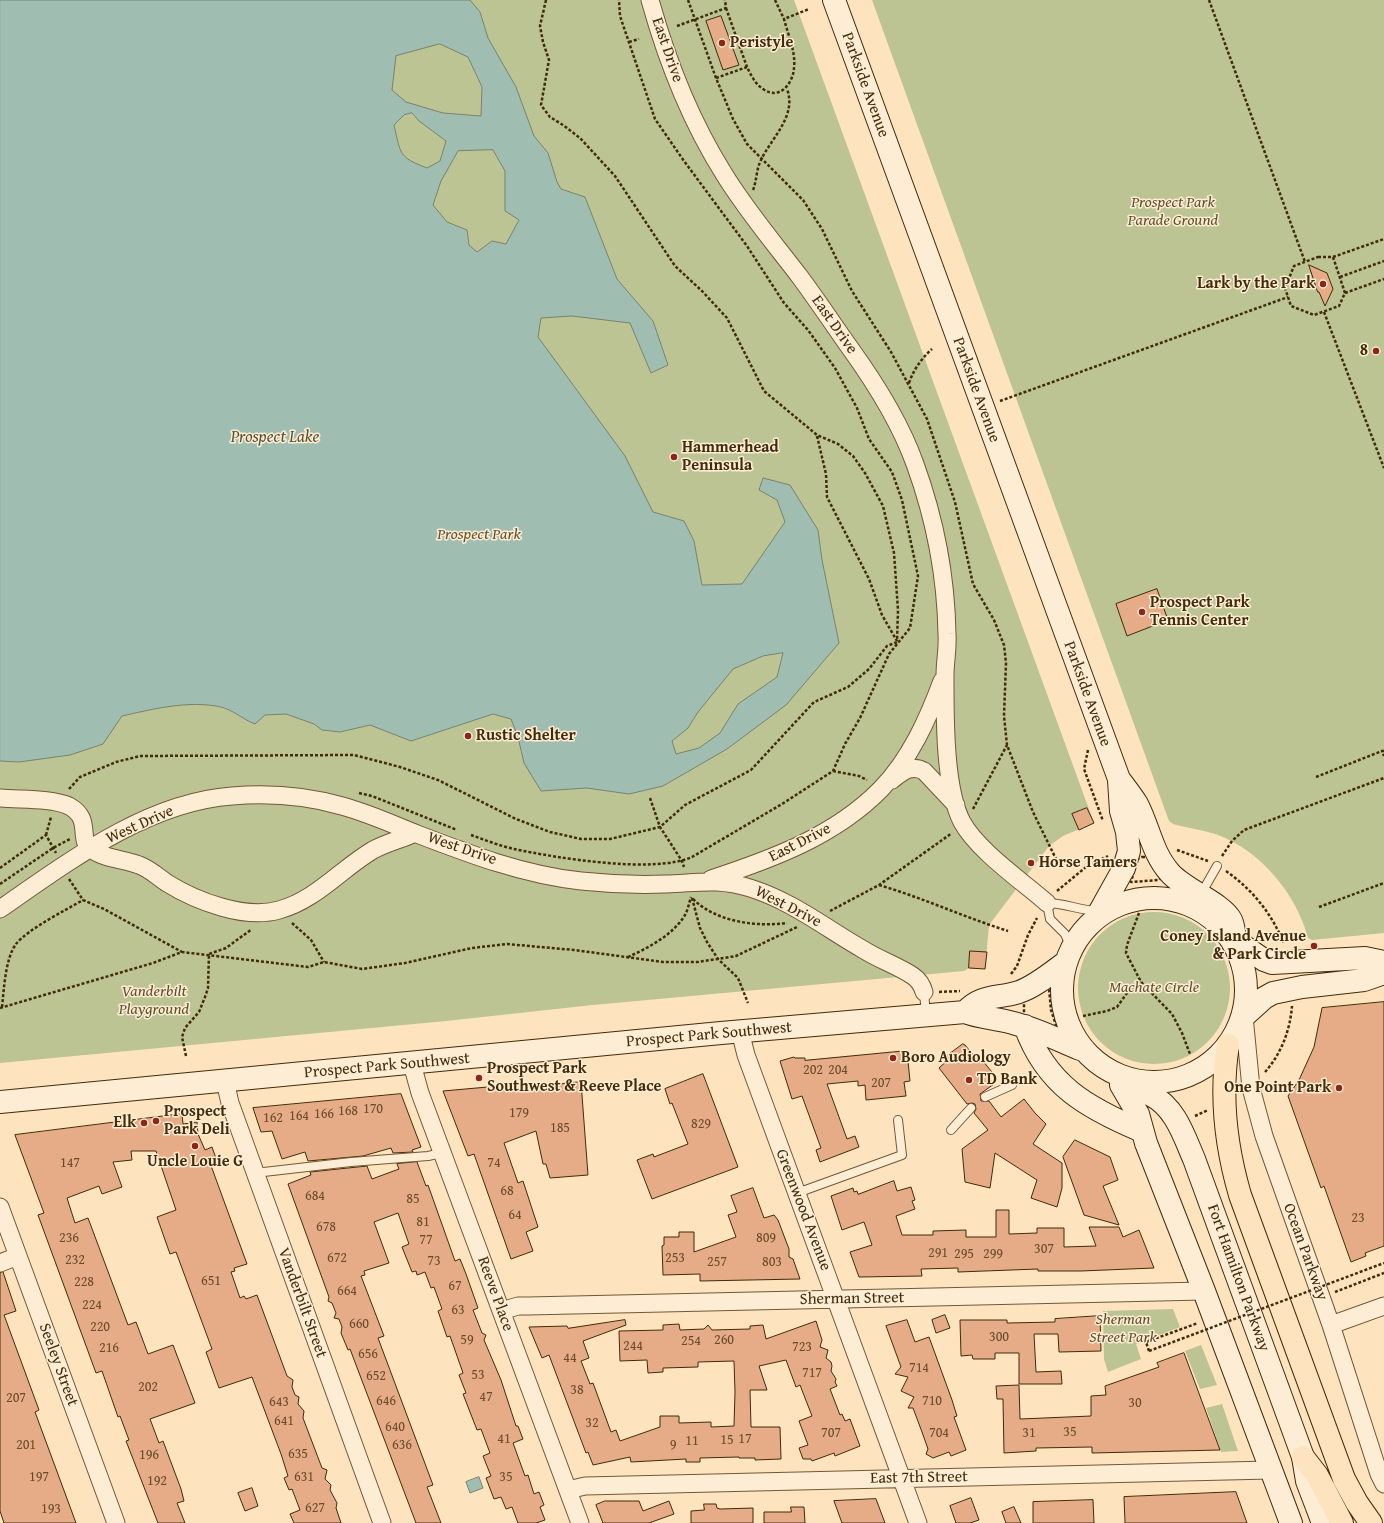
<!DOCTYPE html>
<html>
<head>
<meta charset="utf-8">
<style>
	body { margin:0 }
	canvas { display:block; background:#fde3be }
</style>
</head>
<body>
<canvas width="1384" height="1523"></canvas>
<script>
const c = document.querySelector('canvas').getContext('2d');
c.lineJoin = 'round';
function fill(path, color) { c.fillStyle = color; c.fill(path, 'evenodd'); }
function strokePath(path, color, width, dash) { c.strokeStyle = color; c.lineWidth = width; c.lineCap = dash ? 'butt' : 'round'; c.setLineDash(dash || []); c.stroke(path); }
function drawText(font, color, halo, rows, align = 'center') {
  c.font = font + ' "Gentium Book Plus",serif'; c.lineWidth = 3; c.setLineDash([]); c.textBaseline = 'middle'; c.strokeStyle = halo; c.fillStyle = color; for (const [text, x, y, turn = 0] of rows) {
    c.save(); c.translate(x, y); c.rotate((+turn || 0) * Math.PI / 180); c.textAlign = isNaN(turn) ? turn : align; if (halo) c.strokeText(text, 0, 0); c.fillText(text, 0, 0); c.restore();
  }
}
fill(new Path2D(`
	M0 0H794L1094 823 1063 836 1049 846 989 925 985 969 969 968 964 971 593 1005 446 1021 0 1063Z
	M872 0H1384V933L1312 940 1308 938C1297 895 1261 851 1218 835 1204 830 1188 828 1173 824L1169 821Z
	M1078 988a76 76 0 1 1 152 0a76 76 0 1 1-152 0Z
	M1173 1309 1180 1327 1136 1344 1141 1359 1108 1372 1104 1359 1103 1311Z
	M1201 1345 1217 1385 1200 1389 1185 1351Z
	M1222 1404 1238 1451 1221 1452 1206 1408Z`), '#bcc494');
const water = new Path2D(`
	M0 0H470L480 12 488 38 516 87 534 136 548 153 557 182 561 189 585 197 617 279 653 321 668 365 651 373 630 323 572 316 541 318 538 337 625 456 653 512 684 521 694 541 702 585 742 584 785 522 777 500 759 490 763 478 790 485 818 530 822 560 839 643 786 705 727 749 663 786 629 794 587 788 541 791 524 763 518 737 511 719 493 714 411 741 370 725 340 732 322 730 314 724 286 714 265 715 255 724C244 720 233 710 221 707 189 700 153 709 122 716L103 744 70 755 19 762 0 761ZM440 44 468 57 482 87 481 116 443 113 406 102 392 90 396 56ZM412 113 419 121 446 141 440 161 427 168C398 157 401 154 394 125L404 115ZM493 150 505 171V211L519 220 506 244 492 241 477 252 469 245 467 230 447 222 433 205 441 181 458 151ZM783 653 777 677 738 704 720 733 699 748 676 754 672 741 688 728 698 712 733 669 763 656Z
	M479 1477 483 1488 470 1493 466 1482Z`);
fill(water, '#9fbeb1');
strokePath(water, '#79836e', 1);
const building = new Path2D(`
	M721 16 739 65 723 70 706 21Z
	M1309 265 1327 273 1333 289 1325 306 1319 292H1318Z
	M1157 589 1168 620 1127 636 1116 604Z
	M1087 808 1094 823 1079 830 1072 814Z
	M970 951 987 952 985 969 969 968Z
	M1384 1002V1246L1365 1253 1366 1256 1351 1262 1324 1186 1321 1188 1288 1096 1299 1080 1314 1047 1322 1008Z
	M963 1044 965 1045 979 1062 982 1060 992 1072 987 1076 994 1084 980 1094 981 1101H989L1001 1117 1024 1099 1035 1113 1046 1124 1033 1144 1062 1163V1188L1057 1207 1031 1198 1037 1180 995 1153 990 1188 965 1182 962 1149 988 1130 974 1113 976 1109 975 1104 972 1103 967 1104 939 1068 949 1059 947 1056Z
	M907 1051 910 1081 904 1082 906 1096 866 1100 865 1085 858 1086V1081L827 1084 847 1139 855 1136 859 1147 820 1162 816 1150 821 1148 802 1096 792 1099 780 1061 794 1057 795 1058H805V1060Z
	M703 1074 738 1167 652 1199 637 1160 653 1154 654 1157 688 1144 672 1103 670 1104 665 1089Z
	M581 1082 588 1175 550 1178 546 1164H543L536 1131 504 1143 518 1183 523 1181 538 1227 526 1232 533 1251 511 1259 474 1154 468 1156 443 1091 510 1085 511 1089Z
	M401 1094 421 1147 412 1150 413 1152 393 1153 391 1148 363 1156 308 1161 305 1152 282 1159 272 1131 261 1132 253 1108Z
	M182 1114 183 1124 197 1122 198 1134 205 1150 212 1147 217 1161 210 1163 247 1264 234 1268 235 1271 231 1272 240 1298 244 1296 246 1299 257 1295 287 1376 293 1380 292 1387 295 1395 299 1397 298 1404 304 1411 303 1418 322 1468 327 1470 325 1479 331 1485 330 1490 337 1503 336 1508 341 1523H294L290 1514 300 1510 292 1489 289 1490 284 1478 288 1476 281 1454 252 1377 219 1388 206 1352 212 1349 196 1306 176 1252 170 1254 157 1217 176 1210 156 1151H131L132 1160 113 1162 122 1187 102 1194 99 1186 67 1198 75 1223 88 1218 128 1325 136 1322 148 1354 173 1345 195 1403 150 1419 159 1443 163 1441 181 1489 184 1501 177 1503 185 1523H158L126 1441 129 1440 120 1416 118 1417 102 1371 96 1373 38 1215 44 1213 15 1135Z
	M1075 1140 1110 1157 1118 1180 1103 1186 1119 1225 1084 1215 1063 1157Z
	M417 1162 426 1186 428 1185 455 1261 460 1259 466 1274 478 1308 473 1310 482 1333 486 1335 484 1340 501 1380 516 1426H518L523 1439 513 1443 525 1476 528 1475 534 1494 539 1492 544 1505 540 1507 545 1520 536 1523H518L512 1507 506 1509 501 1497 494 1499 486 1478 491 1476 483 1456 490 1453 481 1429 477 1430 463 1394 466 1393 459 1375 463 1373 450 1336 447 1337 438 1311 442 1309 434 1287 431 1288 425 1272 417 1275 416 1271 412 1272 402 1247 409 1244 398 1213 374 1222 389 1263 364 1271 365 1275 361 1276 384 1336 378 1338 433 1485 427 1487 441 1523H416L350 1349 348 1350 341 1333 342 1327 339 1319 334 1318 336 1313 332 1303 328 1301 329 1297 288 1184 311 1175 310 1172 367 1166 372 1179 399 1169 397 1164Z
	M894 1181 897 1191 911 1187 915 1200 912 1201 915 1209 896 1216 902 1235H933V1231L966 1230V1237H996V1210H1009V1234L1037 1233V1228H1064V1247L1096 1246 1089 1227H1119L1123 1237 1139 1230 1154 1268 1081 1271H1038V1269L958 1272V1268L921 1269 922 1276 859 1277 850 1252 872 1245 864 1222 842 1230 831 1196 853 1188 854 1192 857 1191 858 1194Z
	M753 1188 764 1218 774 1215 778 1220 789 1249V1257L793 1259 800 1279 700 1281V1274L663 1275 662 1246 664 1245V1237H679V1232H694V1252L736 1237 728 1215 737 1212 731 1196Z
	M3 1272 16 1311 4 1315 39 1410 35 1412 76 1523H4L0 1511V1273Z
	M945 1315 950 1328 936 1333 932 1320Z
	M1100 1316 1101 1351 1059 1352 1058 1334H1034L1036 1372 1061 1371 1062 1384H1019V1353H995V1359H973L972 1355 961 1356 960 1320H1007V1323L1055 1322V1319Z
	M625 1320 626 1325 583 1341 589 1358 581 1361 590 1384 593 1383 611 1432 616 1430 620 1441 660 1427V1416H679V1423L711 1422V1427L734 1426 735 1392 734 1361 698 1362V1367L663 1368V1372L648 1373 647 1360 620 1361 619 1331 663 1330V1325L679 1324 680 1330 704 1329 708 1325 712 1330 750 1329V1326L763 1325 766 1339 816 1321 822 1340 820 1347 828 1350 826 1358 831 1362 832 1366 831 1371 836 1379 835 1382 837 1386 830 1389 840 1415 842 1414 845 1421 850 1419 860 1446 835 1456 834 1453 812 1461 811 1459H803L799 1448 808 1445 799 1421 812 1416 800 1385 796 1387 786 1360 759 1366 767 1390H750L751 1427H780L781 1459 755 1460V1458H739V1457L700 1458V1462H686V1459L631 1462 630 1457 593 1465 588 1452 586 1453 549 1355 542 1358 529 1327 567 1326 568 1328Z
	M907 1320 915 1342 929 1337 952 1400 957 1416 954 1417 966 1450 951 1456 949 1452 933 1458 926 1454 928 1449 922 1432 913 1408H908L914 1397 901 1391 908 1377 895 1374 901 1367 886 1326Z
	M1184 1353 1220 1450 1092 1453V1447L1036 1448V1451L1004 1453 1003 1399H997L996 1386 1019 1385 1020 1419 1091 1416V1396L1106 1395 1105 1386 1159 1367 1157 1363Z
	M252 1488 258 1506 245 1511 238 1493Z
	M1236 1492 1247 1523H1125L1124 1497Z
	M971 1498 979 1520 970 1523H956L950 1506Z
	M876 1499 885 1523H842L834 1501Z
	M1093 1500 1094 1523H1033V1502Z
	M605 1501H639L643 1511 669 1501 674 1514 649 1523H603L596 1505Z
	M704 1504H716L717 1508 720 1509 753 1508V1523H691V1511L704 1510Z
	M791 1507H804L805 1523H764V1512H791Z
	M1014 1507 1021 1523H1006L1002 1512Z`);
fill(building, '#e6ac88');
strokePath(building, '#412b09', 1);
const lane = new Path2D(`
	M1201 894 1217 866
	M1071 948 1065 934 1050 919 1047 903C1065 903 1081 911 1099 911
	M924 992 926 1015
	M985 1097 1012 1085
	M951 1130 971 1108
	M255 1173 351 1162 428 1156 442 1153
	M797 1193 902 1155 898 1120`);
const street = new Path2D(`
	M650 0C667 61 690 120 724 174 746 210 774 243 800 277 817 300 833 324 850 348 876 384 900 422 915 464 935 519 946 575 947 634 948 648 945 662 945 675 945 714 944 788 962 822 978 851 1022 881 1047 903
	M892 780C902 772 911 764 924 771L956 805
	M0 798C20 800 51 798 69 806 93 819 77 839 91 849 104 859 124 859 139 865 150 869 158 877 167 883 196 901 245 920 279 910 316 900 341 869 373 850 386 843 402 839 415 833
	M711 879C772 859 835 836 881 789 910 759 928 719 942 681
	M0 909C68 862 147 802 232 796 268 793 307 796 342 806 368 813 392 824 417 834 469 854 524 875 581 881 609 884 638 885 666 884 698 883 718 878 750 888 792 901 827 929 864 950 880 960 898 966 913 976 919 980 922 985 924 992
	M1244 1016 1251 1088 1264 1136 1331 1325 1379 1474 1384 1484
	M740 1031 746 1055 918 1523
	M412 1064 420 1093 580 1523
	M225 1081 230 1103 382 1523
	M0 1207 116 1523
	M0 1263 18 1256
	M501 1311 518 1306H528L1204 1291
	M1331 1325 1384 1306
	M568 1490 585 1486 1270 1470`);
const secondary = new Path2D(`
	M834 0 1119 779C1125 787 1132 796 1137 804 1149 827 1152 853 1170 873 1185 890 1222 903 1231 920 1234 926 1234 935 1236 941
	M1062 990a92 92 0 1 1 184 0a92 92 0 1 1-184 0Z
	M1100 911 1124 868 1129 851 1127 832 1121 811 1119 780
	M1236 941 1264 960 1272 963 1365 958 1384 962
	M965 1012C982 994 997 999 1019 992 1036 986 1051 973 1066 962
	M1244 1016 1264 998 1273 993 1302 987 1364 980 1384 973
	M1025 1026C1046 1085 1087 1108 1142 1131
	M1121 1085 1138 1114 1146 1143 1204 1291 1291 1523
	M1127 1087C1134 1090 1143 1091 1151 1095 1175 1107 1184 1136 1194 1159L1303 1457 1307 1481 1323 1523
	M0 1102 721 1033 965 1012C980 1018 997 1018 1013 1023 1037 1029 1058 1040 1080 1049`);
const highway = new Path2D(`
	M1228 1045C1220 1095 1226 1147 1240 1195L1344 1479 1357 1503 1371 1523
	M1303 1457 1317 1475 1342 1523`);
strokePath(lane, '#705936', 10);
strokePath(street, '#705936', 19);
strokePath(secondary, '#412b09', 24);
strokePath(highway, '#412b09', 24);
strokePath(new Path2D(`
	M546 0 540 26 543 42 549 60 541 105 550 117 563 125 580 138 615 176 675 266 702 291 727 318 764 391 817 435 838 444 853 456 865 473 883 506 894 553 898 610 897 641
	M688 0 716 78 733 119 747 144 803 200 822 229 852 291 891 352 927 419 955 502 973 584 994 620 1004 645 1006 663 1004 716 1007 745 1033 812 1057 861
	M775 0 784 19
	M1209 0 1305 262
	M726 8 747 67
	M677 26 726 8 725 0
	M629 42 639 39
	M716 78 747 67C751 75 755 84 763 89 780 101 793 83 794 68 796 52 788 35 784 19L809 9
	M753 190C757 180 756 170 761 160 772 137 797 116 787 89
	M1318 257H1333L1345 293 1339 306 1314 315 1291 306 1285 288 1294 266Z
	M1333 257 1384 239
	M1340 277 1384 261
	M1345 293 1384 279
	M1324 312 1384 468
	M909 383C914 369 921 359 932 349
	M1000 401 1288 297
	M817 436 826 474 827 497 869 579 882 615 897 641
	M1088 750 1084 769 1103 821
	M1384 751H1382L1384 756
	M833 771 859 776 867 780
	M1316 777 1382 751
	M69 789 80 777 116 762 140 756 354 755 400 767 438 780 516 819 550 832 581 839H610L660 827 685 805 751 770 814 702 848 687 869 669 887 646 897 642
	M359 793 372 796 457 830
	M650 798 660 827 682 861 684 867
	M973 809 1007 745
	M46 835 51 817
	M471 835C485 840 500 846 514 849 557 858 654 874 692 857L782 804 833 771 845 744 860 718 889 654 910 628 918 576 902 500 892 472 869 439 857 408 835 368 808 330 784 303 747 246 684 161 655 119 620 16 619 0
	M1177 850 1208 861
	M1222 856 1232 841 1244 830 1384 778
	M1142 857H1148L1161 878 1159 880 1131 882 1137 859Z
	M0 868 46 835 56 853
	M1226 871C1253 890 1272 914 1284 944
	M69 879 83 900 104 909 182 952
	M0 884 53 848 70 839
	M879 885C923 898 964 917 1008 931
	M1057 891 1086 867 1108 856
	M692 898 700 928 707 942 718 959 738 978 748 1003
	M693 899C716 922 756 927 787 923
	M1319 907 1384 883
	M830 911 879 885 952 833
	M1139 913 1127 945 1126 953 1141 982 1172 1014 1182 1033 1190 1054
	M292 923 311 940 324 962
	M628 957C648 948 673 935 685 915 688 910 689 903 691 897
	M1011 974 1017 966 1028 935 1037 918
	M1046 986 1049 988 1051 1010 1056 1025 1054 1027 1024 1016V997Z
	M939 992 960 991
	M2 1007C4 990 5 959 16 944 28 929 66 910 83 900
	M0 1008 153 963 182 952 308 967 324 962 362 969 405 963 472 948 507 944 574 950 663 962H698L736 956 797 927
	M1083 1016 1107 1011 1117 1007 1127 993 1141 982
	M186 1056 182 1037 185 1028 199 1012 205 997 208 988 209 954 226 948 252 929
	M1265 1072C1281 1054 1290 1031 1292 1006
	M1195 1116 1208 1110
	M1335 1292 1384 1273
	M1149 1351 1146 1342 1198 1323`), '#412b09', 2.5, [3, 2]);
strokePath(lane, '#feedd5', 8);
strokePath(street, '#feedd5', 17);
strokePath(secondary, '#feedd5', 22);
strokePath(highway, '#fde3be', 22);
strokePath(new Path2D(`
	M1149 1351 1384 1263`), '#412b09', 2.5, [3, 2]);
for (const [x, y, r, color] of [
	[722,43,4,"#8f2418"],
	[1323,284,4,"#8f2418"],
	[1376,351,4,"#8f2418"],
	[674,457,4,"#8f2418"],
	[1142,612,4,"#8f2418"],
	[468,736,4,"#8f2418"],
	[1031,863,4,"#8f2418"],
	[1314,946,4,"#8f2418"],
	[893,1058,4,"#8f2418"],
	[479,1078,4,"#8f2418"],
	[969,1080,4,"#8f2418"],
	[1339,1088,4,"#8f2418"],
	[156,1121,4,"#8f2418"],
	[144,1123,4,"#8f2418"],
	[195,1146,4,"#8f2418"]
]) { const dot = new Path2D(); dot.arc(x, y, r, 0, 2 * Math.PI); c.fillStyle = color; c.fill(dot); strokePath(dot, '#feedd5', 1.5); }
drawText('14px', '#6a4b29', null, [
	["202",813,1070],
	["204",838,1070],
	["207",881,1083],
	["170",373,1109],
	["168",348,1111],
	["179",519,1113],
	["166",324,1114],
	["164",299,1116],
	["162",273,1118],
	["829",701,1124],
	["185",560,1128],
	["147",70,1163],
	["74",494,1163],
	["68",507,1191],
	["684",315,1196],
	["85",413,1199],
	["64",515,1215],
	["23",1358,1218],
	["81",423,1222],
	["678",326,1227],
	["236",69,1238],
	["809",766,1238],
	["77",426,1240],
	["307",1044,1249],
	["291",938,1253],
	["295",964,1254],
	["299",993,1254],
	["672",337,1258],
	["253",675,1258],
	["232",75,1260],
	["73",434,1261],
	["257",717,1262],
	["803",772,1262],
	["651",211,1281],
	["228",84,1282],
	["67",455,1286],
	["664",347,1291],
	["224",92,1305],
	["63",458,1310],
	["660",359,1324],
	["220",100,1327],
	["300",999,1337],
	["59",467,1340],
	["260",724,1340],
	["254",691,1341],
	["244",633,1346],
	["723",802,1347],
	["216",109,1348],
	["656",368,1354],
	["44",570,1358],
	["714",919,1368],
	["717",812,1373],
	["53",478,1375],
	["652",376,1376],
	["202",148,1387],
	["38",577,1390],
	["47",486,1397],
	["207",16,1398],
	["646",386,1401],
	["710",932,1401],
	["643",279,1402],
	["30",1135,1403],
	["641",284,1421],
	["32",592,1423],
	["640",395,1427],
	["35",1070,1432],
	["707",831,1433],
	["704",939,1433],
	["31",1029,1433],
	["41",504,1439],
	["17",745,1439],
	["15",727,1440],
	["11",692,1441],
	["201",26,1445],
	["636",402,1445],
	["9",673,1445],
	["635",298,1454],
	["196",149,1455],
	["197",39,1477],
	["631",304,1477],
	["35",506,1477],
	["192",157,1481],
	["627",315,1508],
	["193",51,1509]
]);
drawText('bold 16px', '#412b09', '#feedd5', [
	["Peristyle",730,43],
	["Lark by the Park",1315,284,"right"],
	["8",1368,351,"right"],
	["Hammerhead",682,448],
	["Peninsula",682,466],
	["Prospect Park",1150,603],
	["Tennis Center",1150,621],
	["Rustic Shelter",476,736],
	["Horse Tamers",1039,863],
	["Coney Island Avenue",1306,937,"right"],
	["& Park Circle",1306,955,"right"],
	["Boro Audiology",901,1058],
	["Prospect Park",487,1069],
	["Southwest & Reeve Place",487,1087],
	["TD Bank",977,1080],
	["One Point Park",1331,1088,"right"],
	["Prospect",164,1112],
	["Park Deli",164,1130],
	["Elk",136,1123,"right"],
	["Uncle Louie G",195,1162,"center"]
], 'left');
drawText('16px', '#412b09', '#feedd5', [
	["East Drive",667,50,71],
	["Parkside Avenue",865,85,70],
	["East Drive",834,325,55],
	["Parkside Avenue",976,390,70],
	["Parkside Avenue",1087,694,70],
	["West Drive",140,825,-24],
	["East Drive",800,843,-27],
	["West Drive",462,849,19],
	["West Drive",788,907,27],
	["Prospect Park Southwest",709,1035,-5],
	["Prospect Park Southwest",387,1066,-5],
	["Greenwood Avenue",803,1210,69],
	["Ocean Parkway",1305,1252,70],
	["Fort Hamilton Parkway",1238,1278,70],
	["Reeve Place",495,1294,70],
	["Sherman Street",852,1299,-1],
	["Vanderbilt Street",302,1303,70],
	["Seeley Street",58,1365,70],
	["East 7th Street",919,1478,-1]
]);
drawText('italic 16px', '#60512c', '#feedd5', [
	["Prospect Park",1173,203],
	["Parade Ground",1173,221],
	["Prospect Park",479,535],
	["Machate Circle",1154,988],
	["Vanderbilt",154,992],
	["Playground",154,1010],
	["Sherman",1123,1320],
	["Street Park",1123,1338]
]);
drawText('italic 17px', '#585033', '#feedd5', [
	["Prospect Lake",275,438]
]);
</script>
</body>
</html>
